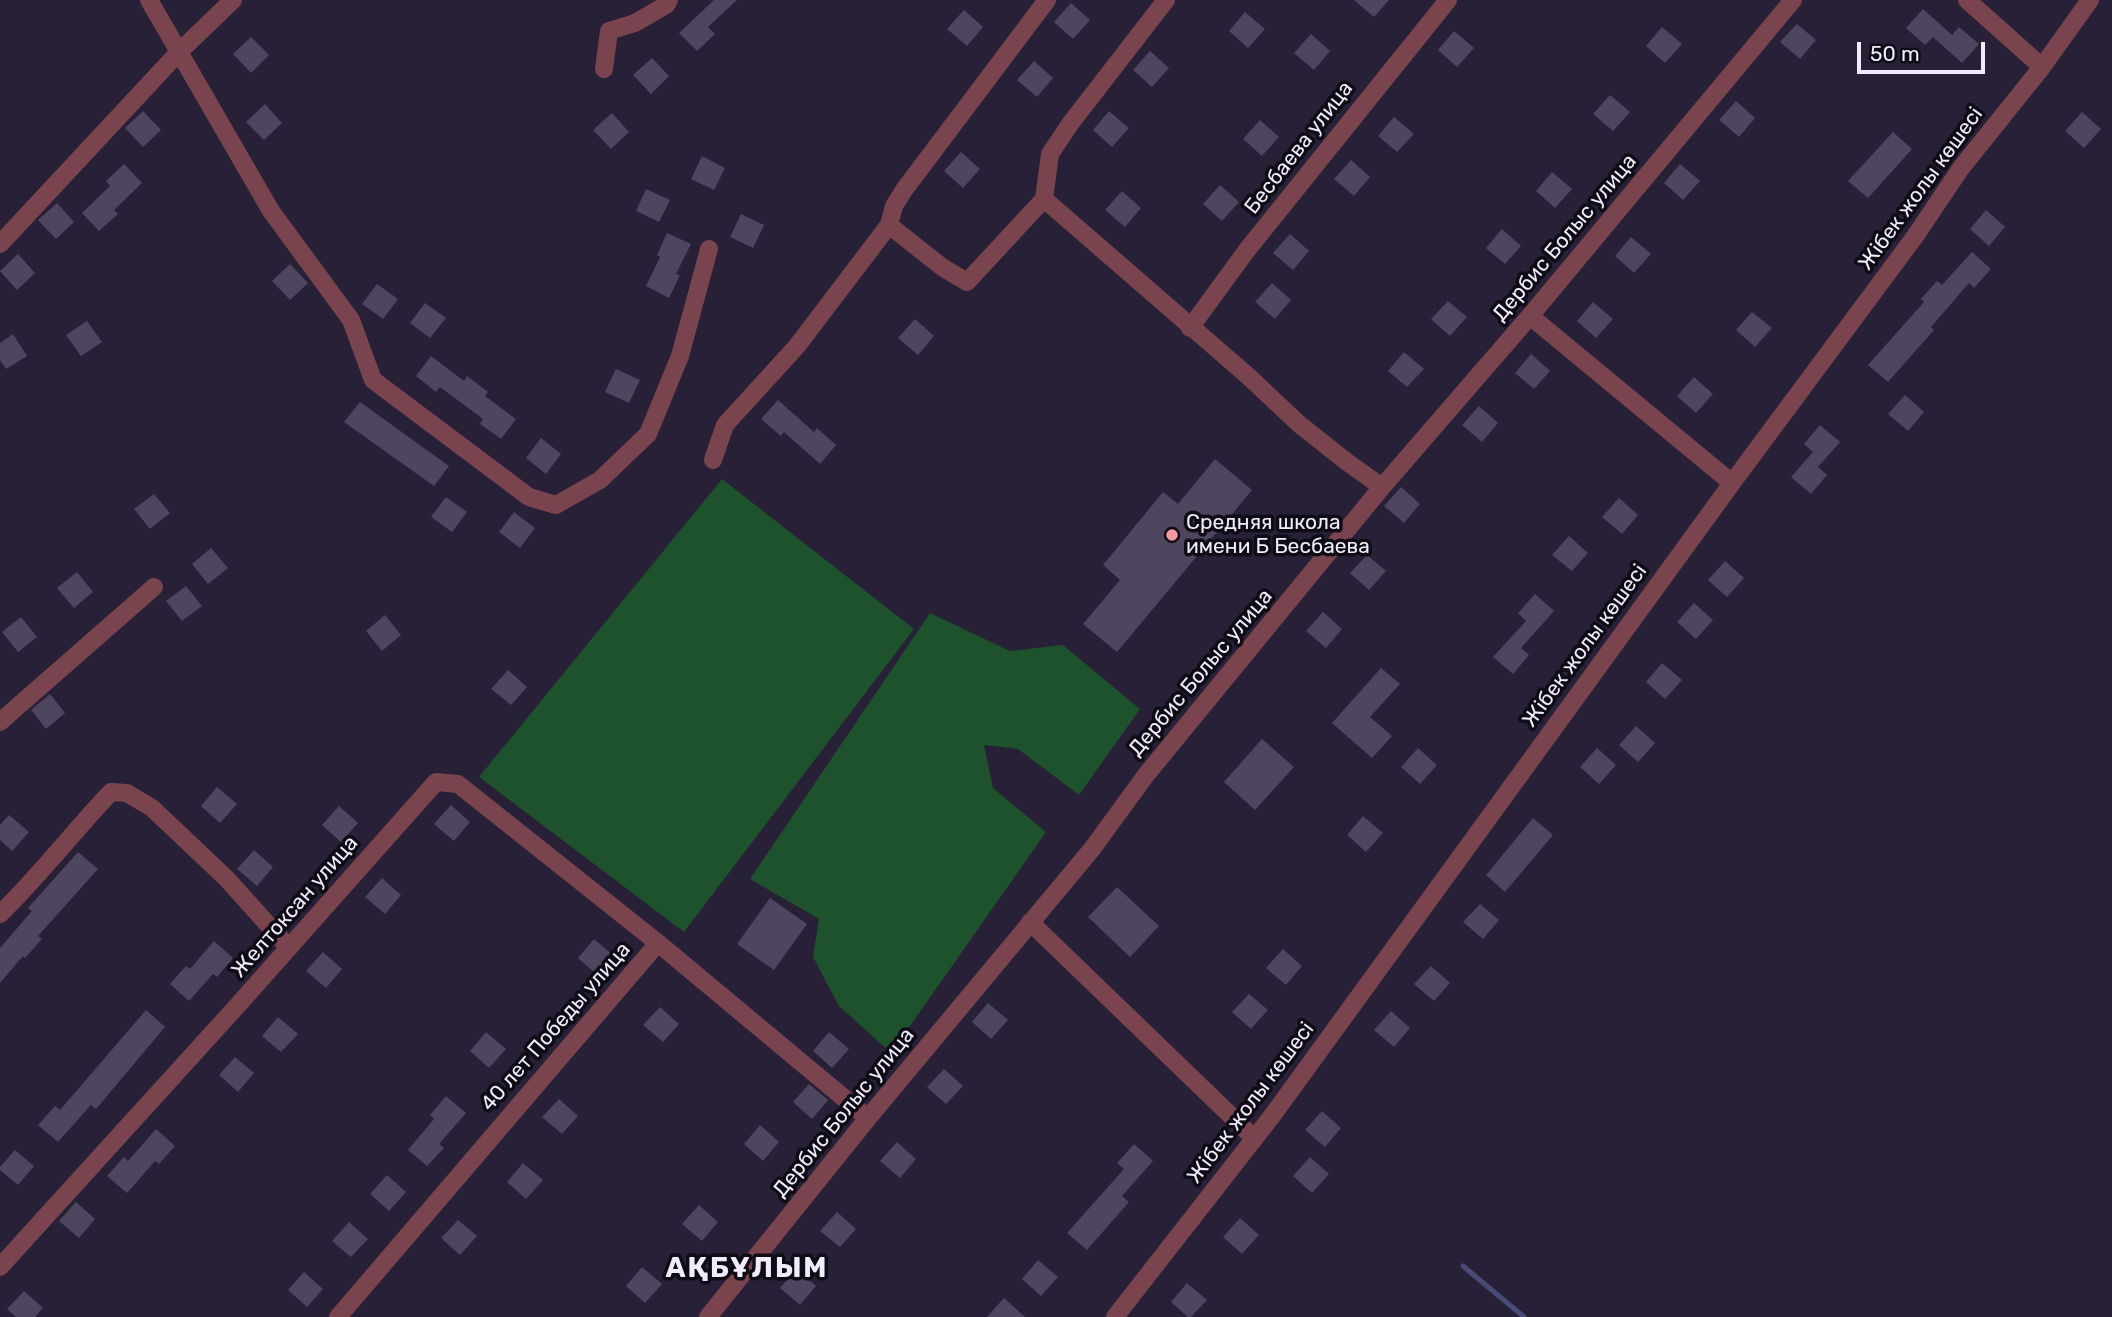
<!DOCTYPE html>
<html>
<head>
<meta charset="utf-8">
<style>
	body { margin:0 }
	#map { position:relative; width:2112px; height:1317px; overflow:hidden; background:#272036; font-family:Rubik,sans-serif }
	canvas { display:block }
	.scale { position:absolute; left:1857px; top:42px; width:128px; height:32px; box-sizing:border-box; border:4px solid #f0ecfb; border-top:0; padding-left:9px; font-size:21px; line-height:24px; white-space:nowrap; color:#f0ecfb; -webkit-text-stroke:5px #0f0c16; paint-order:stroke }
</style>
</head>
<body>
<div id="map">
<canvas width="2112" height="1317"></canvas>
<div class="scale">50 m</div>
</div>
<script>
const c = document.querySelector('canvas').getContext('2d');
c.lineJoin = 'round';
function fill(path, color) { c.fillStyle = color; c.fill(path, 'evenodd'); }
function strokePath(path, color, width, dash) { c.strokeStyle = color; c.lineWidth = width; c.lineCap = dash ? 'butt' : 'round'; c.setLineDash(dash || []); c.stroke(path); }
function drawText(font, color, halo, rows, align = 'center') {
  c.font = font + ' Rubik,sans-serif'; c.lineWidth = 7; c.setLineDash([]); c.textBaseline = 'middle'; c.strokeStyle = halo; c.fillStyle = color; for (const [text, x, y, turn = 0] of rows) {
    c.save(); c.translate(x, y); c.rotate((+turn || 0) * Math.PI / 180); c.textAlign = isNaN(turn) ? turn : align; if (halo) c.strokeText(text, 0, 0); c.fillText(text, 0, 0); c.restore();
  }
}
fill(new Path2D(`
	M722 479 914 629 684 932 479 777Z
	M930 613 1010 651 1063 645 1140 709 1079 795 1018 749 984 745 993 788 1046 832 891 1053 839 1006 813 957 819 919 750 879Z`), '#1d522c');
strokePath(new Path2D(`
	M1463 1266 1524 1317`), '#484b75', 5);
fill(new Path2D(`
	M714 0H737L708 27 715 34 697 51 679 33Z
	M1354 0H1389L1374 17Z
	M1071 3 1090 20 1073 39 1054 22Z
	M1923 9 1952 35 1959 27 1979 44 1962 63 1933 37 1925 45 1906 28Z
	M964 10 983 27 967 46 947 29Z
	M1245 12 1265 29 1248 48 1229 31Z
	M1797 24 1816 40 1800 59 1780 42Z
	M1662 27 1682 44 1665 63 1646 46Z
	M1454 31 1474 48 1457 67 1438 50Z
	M1311 34 1330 51 1314 70 1294 53Z
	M251 37 269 55 251 73 233 54Z
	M1150 51 1169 68 1152 87 1133 70Z
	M652 58 669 76 651 94 633 75Z
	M1034 61 1053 78 1037 97 1017 80Z
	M1610 95 1630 112 1613 131 1593 114Z
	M1736 101 1755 118 1739 137 1719 120Z
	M265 104 282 123 264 140 246 122Z
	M143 111 161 130 143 147 125 128Z
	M1109 111 1129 128 1112 147 1093 130Z
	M2082 112 2101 129 2084 148 2065 131Z
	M612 113 629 132 611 149 593 130Z
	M1394 117 1414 134 1397 152 1378 136Z
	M1260 120 1279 137 1262 156 1243 139Z
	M1893 132 1912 149 1868 198 1848 181Z
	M961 152 980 169 963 188 944 171Z
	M702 156 725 168 714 190 691 179Z
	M1351 160 1370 177 1354 196 1334 179Z
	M124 164 142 183 114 210 118 214 99 231 82 213 110 186 106 181Z
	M1680 164 1700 181 1683 200 1664 183Z
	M1552 172 1572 189 1555 208 1536 191Z
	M1220 185 1239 202 1222 221 1203 204Z
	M646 189 670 200 659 222 636 211Z
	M1122 191 1141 208 1125 227 1105 210Z
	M57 203 74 222 56 239 38 220Z
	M1986 210 2005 227 1989 246 1970 229Z
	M741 214 764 225 753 248 730 237Z
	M1502 229 1521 246 1505 264 1486 248Z
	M667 233 691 244 676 274 680 275 669 298 646 286 660 257 657 255Z
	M1290 234 1309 251 1293 270 1273 253Z
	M1631 237 1651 254 1634 273 1615 256Z
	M1972 252 1991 269 1974 288 1969 283 1931 327 1934 330 1888 382 1868 365 1924 302 1921 299 1937 281 1942 285Z
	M18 254 35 273 17 290 0 271Z
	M290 264 308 283 290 300 272 281Z
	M1272 283 1291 300 1275 319 1255 302Z
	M377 284 398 299 383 319 362 304Z
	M1448 301 1467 317 1450 336 1431 319Z
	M1593 302 1613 319 1596 338 1577 321Z
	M425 303 446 318 430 338 410 323Z
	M1752 312 1772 328 1755 347 1736 330Z
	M915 319 934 336 918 355 898 338Z
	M87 321 102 342 81 356 66 335Z
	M13 334 27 356 6 369 0 360V343Z
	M1404 352 1424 369 1407 387 1388 371Z
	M1531 354 1550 371 1534 389 1515 373Z
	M431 356 464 381 467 376 488 392 485 396 516 419 501 439 480 424 483 419 440 387 436 392 416 376Z
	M616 369 640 380 629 403 605 392Z
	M1694 377 1713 394 1696 413 1677 396Z
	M1905 395 1924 412 1908 431 1888 414Z
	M778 400 814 432 817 428 836 445 820 464 784 432 781 436 761 419Z
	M360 402 449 466 434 486 344 422Z
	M1479 406 1498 423 1482 442 1462 425Z
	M1820 425 1840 442 1818 467 1827 475 1811 494 1791 477 1813 452 1804 444Z
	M541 438 561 454 546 474 526 458Z
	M1215 459 1252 490 1117 652 1083 624 1120 580 1103 565 1163 492 1178 504Z
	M1401 487 1420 504 1404 523 1384 506Z
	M154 494 170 513 150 529 134 509Z
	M446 497 467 512 452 532 431 517Z
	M1619 498 1638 515 1622 534 1602 517Z
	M514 512 535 528 520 548 499 532Z
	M1569 536 1588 553 1572 571 1552 555Z
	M211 548 228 568 208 584 192 564Z
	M1367 555 1386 571 1369 590 1350 573Z
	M1725 561 1744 578 1727 597 1708 580Z
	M77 572 93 592 74 608 57 588Z
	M186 586 202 606 182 621 166 601Z
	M1535 594 1554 611 1521 648 1529 655 1513 674 1493 657 1526 621 1518 613Z
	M1694 603 1713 620 1696 639 1677 622Z
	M1323 612 1342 629 1326 648 1306 631Z
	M385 615 401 635 382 651 366 631Z
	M21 617 37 637 18 652 2 632Z
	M1662 663 1682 680 1665 699 1646 682Z
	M1381 668 1400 684 1370 717 1392 736 1372 758 1332 723Z
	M508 670 527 687 511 705 491 689Z
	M50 694 65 713 46 729 31 710Z
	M1636 726 1655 743 1638 762 1619 745Z
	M1262 739 1294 767 1255 810 1224 782Z
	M1418 748 1437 765 1420 784 1401 767Z
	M1597 748 1616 765 1599 784 1580 767Z
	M217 787 237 804 220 823 201 806Z
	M451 805 470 822 454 841 434 824Z
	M339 806 358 823 341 842 322 825Z
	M9 815 29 832 12 851 0 840V825Z
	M1363 816 1383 833 1366 852 1347 835Z
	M1533 818 1553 835 1505 892 1486 875Z
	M254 850 273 867 257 886 237 869Z
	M78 852 98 869 38 936 42 939 25 958 23 956 0 983V948L32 911 28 908Z
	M382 878 401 895 385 914 365 897Z
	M1117 887 1159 926 1130 957 1088 917Z
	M770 898 807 924 774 970 737 944Z
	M1480 904 1499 920 1483 939 1463 922Z
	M594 939 614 956 597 975 578 958Z
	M214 941 233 958 217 977 213 974 189 1001 170 984 186 966 190 969Z
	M1283 949 1302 966 1286 985 1266 968Z
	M323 952 342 969 326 988 306 971Z
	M1431 966 1450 983 1434 1001 1414 984Z
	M1249 994 1268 1010 1251 1029 1232 1012Z
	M988 1003 1008 1020 991 1039 972 1022Z
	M660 1007 679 1024 663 1042 643 1025Z
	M146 1010 165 1027 96 1109 91 1105 58 1142 38 1125 55 1106 60 1110Z
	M1391 1011 1410 1028 1394 1047 1374 1030Z
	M278 1017 298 1034 281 1052 262 1036Z
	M486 1032 506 1049 489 1068 470 1051Z
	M829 1032 849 1049 832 1068 813 1051Z
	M235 1057 254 1073 238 1092 219 1075Z
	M944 1069 963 1086 946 1104 927 1087Z
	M809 1084 828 1100 812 1119 793 1102Z
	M446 1096 466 1113 439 1144 444 1148 427 1166 408 1150 434 1119 430 1115Z
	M559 1099 578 1116 562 1134 542 1117Z
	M1322 1111 1341 1128 1325 1147 1305 1130Z
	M760 1125 779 1142 763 1161 744 1144Z
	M156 1129 175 1146 159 1164 155 1161 127 1193 107 1176 124 1157 128 1161Z
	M897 1142 916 1159 900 1178 880 1161Z
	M1134 1144 1153 1161 1122 1196 1129 1202 1087 1250 1067 1233 1124 1169 1117 1163Z
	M15 1150 34 1166 18 1185 0 1170V1167Z
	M1310 1157 1329 1174 1312 1193 1293 1176Z
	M523 1163 543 1180 526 1199 507 1182Z
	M387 1175 406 1192 389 1211 370 1194Z
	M76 1202 95 1219 79 1238 59 1221Z
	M699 1205 718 1222 702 1241 682 1224Z
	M837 1212 856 1229 840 1247 820 1231Z
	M1240 1218 1259 1235 1242 1254 1223 1237Z
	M458 1220 477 1236 460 1255 441 1238Z
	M349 1222 368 1239 351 1257 332 1241Z
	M1038 1260 1058 1277 1041 1296 1022 1279Z
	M642 1267 662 1284 645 1303 626 1286Z
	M797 1269 816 1286 800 1305 780 1288Z
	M304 1272 323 1289 307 1307 288 1290Z
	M1187 1283 1207 1300 1191 1317H1188L1171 1302Z
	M24 1291 43 1308 35 1317H16L7 1309Z
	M1004 1298 1025 1317H987Z`), '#4e465f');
strokePath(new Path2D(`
	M149 0 271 211 351 320 373 380 529 497 556 505 600 480 648 434 680 356 709 249
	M1967 0 2042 67
	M604 69 609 31 635 23 666 5 669 0
	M1044 199 967 282 942 267 889 225 894 206 904 190 1047 0
	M1044 199 1248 376 1299 424 1347 462 1382 487
	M1044 199 1050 154 1070 124 1166 0
	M0 244 179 52 233 0
	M1530 316 1732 483
	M1190 328 1247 250 1448 0
	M713 460 725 425 797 346 889 225
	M0 722 154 587
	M0 914C40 875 73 832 111 792L127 793 152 808 227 879 289 948
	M1030 922 1254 1138
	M0 1267 238 1005 436 782 458 784 658 943
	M338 1317 658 943 868 1118
	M708 1317 868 1118 1092 849 1146 775 1382 487 1530 316 1793 0
	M1115 1317 1272 1116 1732 483 1916 235 1961 168 2042 67 2090 0`), '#79444e', 18);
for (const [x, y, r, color] of [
	[1172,535,7,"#f49b9f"]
]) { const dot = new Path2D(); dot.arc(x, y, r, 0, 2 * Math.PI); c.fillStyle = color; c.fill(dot); strokePath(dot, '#0f0c16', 2.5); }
drawText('21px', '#f0ecfb', '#0f0c16', [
	["Бесбаева улица",1299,148,-52],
	["Жібек жолы көшесі",1921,189,-54],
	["Дербис Болыс улица",1565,238,-50],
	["Жібек жолы көшесі",1585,646,-54],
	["Дербис Болыс улица",1201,673,-50],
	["Желтоксан улица",295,907,-49],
	["40 лет Победы улица",556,1027,-49],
	["Жібек жолы көшесі",1251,1103,-53],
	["Дербис Болыс улица",844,1113,-51]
]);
drawText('21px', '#f0ecfb', '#0f0c16', [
	["Средняя школа",1186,523],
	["имени Б Бесбаева",1186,547]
], 'left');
c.letterSpacing = '2px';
drawText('bold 28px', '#f0ecfb', '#0f0c16', [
	["АҚБҰЛЫМ",747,1269]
]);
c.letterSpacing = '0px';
</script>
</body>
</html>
